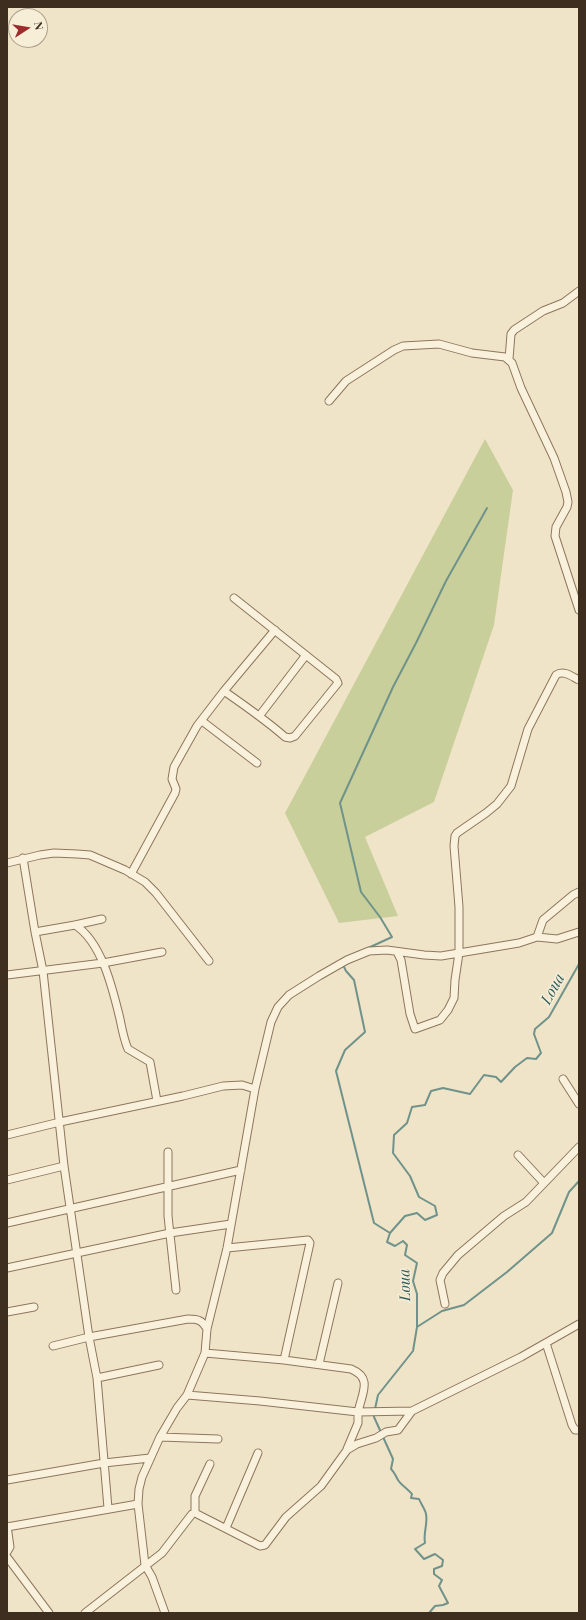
<!DOCTYPE html>
<html>
<head>
<meta charset="utf-8">
<style>
	body { margin:0 }
	#map { position:relative; width:586px; height:1620px; overflow:hidden; background:#f0e4c8; font-family:"Playfair Display",serif }
	canvas { display:block }
	.frame { position:absolute; inset:0; border:8px solid #3d2e20; pointer-events:none }
	.north { position:absolute; left:8px; top:8px; width:40px; height:40px; box-sizing:border-box; background:#f7eed8; border:1px solid #ada18e; border-radius:50%; rotate:78deg; font-size:11px; font-weight:700; line-height:16px; text-align:center; color:#3d2e20 }
	.north::after { content:''; display:block; margin:auto; width:14px; height:18px; background:#9e2a2b; clip-path:polygon(50% 0,100% 100%,50% 72%,0 100%) }
</style>
</head>
<body>
<div id="map">
<canvas width="586" height="1620"></canvas>
<div class="frame"></div>
<div class="north">N</div>
</div>
<script>
const c = document.querySelector('canvas').getContext('2d');
c.lineJoin = 'round';
function fill(path, color) { c.fillStyle = color; c.fill(path, 'evenodd'); }
function strokePath(path, color, width, dash) { c.strokeStyle = color; c.lineWidth = width; c.lineCap = dash ? 'butt' : 'round'; c.setLineDash(dash || []); c.stroke(path); }
function drawText(font, color, halo, rows, align = 'center') {
  c.font = font + ' "Playfair Display",serif'; c.lineWidth = 3; c.setLineDash([]); c.textBaseline = 'middle'; c.strokeStyle = halo; c.fillStyle = color; for (const [text, x, y, turn = 0] of rows) {
    c.save(); c.translate(x, y); c.rotate((+turn || 0) * Math.PI / 180); c.textAlign = isNaN(turn) ? turn : align; if (halo) c.strokeText(text, 0, 0); c.fillText(text, 0, 0); c.restore();
  }
}
fill(new Path2D(`
	M485 439 513 490 494 625 434 802 365 837 398 916 339 923 285 813Z`), '#c9cf9b');
strokePath(new Path2D(`
	M366 949 392 937 380 917 361 892 340 803 393 687 416 643 446 581 487 508
	M343 965 346 971 354 980 365 1032 345 1050 336 1071 374 1223 390 1233
	M417 1327 442 1311 464 1305 507 1272 552 1233 569 1192 579 1181
	M375 1409 378 1395 413 1351 417 1327V1294L413 1281 417 1263 405 1255 407 1245 403 1241 395 1246 387 1242 390 1233 405 1216 417 1213 425 1220 437 1215 435 1206 419 1197 410 1176 393 1153 394 1135 407 1123 412 1107 425 1105 431 1091 443 1088 470 1094 484 1075 496 1077 501 1082 515 1067 527 1058 536 1059 541 1053 534 1034 535 1029 549 1017 579 964
	M374 1414V1417L393 1459 391 1469C395 1473 395 1475 398 1480 401 1485 408 1489 412 1494L411 1498 419 1499C421 1504 425 1509 426 1514 428 1524 423 1533 425 1543L415 1549 424 1559 435 1554 443 1560 442 1566 434 1569V1574L442 1580 439 1586 448 1603 443 1605 435 1606 429 1613`), '#6f938a', 2);
const street = new Path2D(`
	M509 359 511 334 514 330 543 311 563 303 579 291
	M329 401 346 381 394 350 403 346 439 344 472 353 505 357 512 363 521 388 554 458 566 492 568 502 567 507 556 527 555 536 579 610
	M224 691C245 706 266 720 285 737L290 738 295 736 338 683 336 679 234 598
	M260 715 306 655
	M202 721 257 763
	M23 858 35 932 43 971 64 1166 89 1337 97 1378 108 1508
	M7 863 40 855 54 853 77 854 90 855 125 870 145 882 156 893 209 961
	M131 874 175 793 176 789 172 779 174 767 197 726 224 691 275 630
	M75 925C102 942 113 990 120 1019 122 1029 124 1040 128 1049L150 1062 157 1101
	M35 932 75 925 102 919
	M537 937 543 920 573 895 579 892
	M397 952 401 960 410 1014 415 1029 440 1020 448 1010 454 998 455 980 459 953V907L454 846 455 836 457 833 486 813 497 804 511 786 528 729 556 675C564 670 571 676 579 680
	M7 975 103 963 162 952
	M563 1079 579 1104
	M7 1135 60 1122 183 1096 223 1086 242 1085 255 1089
	M168 1152V1216L176 1290
	M518 1155 544 1183
	M7 1180 64 1166
	M7 1223 241 1170
	M227 1248 308 1240 310 1243 284 1360
	M7 1268 170 1233 231 1224
	M445 1304 440 1280 443 1273 458 1255 504 1216 526 1202 579 1147
	M7 1312 34 1307
	M546 1343 572 1425 575 1430H579
	M53 1346 89 1337 188 1319C198 1319 202 1320 207 1329
	M319 1364 338 1283
	M97 1378 159 1365
	M187 1395 260 1401 358 1412C362 1393 373 1378 351 1369L284 1360 205 1353
	M160 1437 218 1439
	M347 1449 358 1423V1412L412 1411
	M7 1480 104 1463 150 1458
	M195 1513 260 1546 265 1545 286 1517 321 1486 347 1450 357 1444 376 1438 386 1432 398 1430 412 1411 521 1357 579 1324
	M195 1513V1496L210 1464
	M7 1526 10 1547 7 1552
	M7 1527 138 1504
	M226 1528 258 1453
	M7 1557 49 1613
	M85 1613 162 1553 192 1514 195 1513
	M165 1613 152 1577 145 1565 138 1504 139 1489 142 1477 160 1437 177 1408 187 1395 205 1353 207 1329 227 1248 255 1089 271 1022 278 1007 289 995 319 976 347 960 369 951 387 950 424 955 441 956 519 943 537 937 557 939 579 932`);
strokePath(street, '#8d765c', 9);
strokePath(street, '#faf1dc', 7);
drawText('italic 15px', '#2f5d5a', '#f7eed8', [
	["Loua",553,989,-61],
	["Loua",405,1285,-92]
]);
</script>
</body>
</html>
